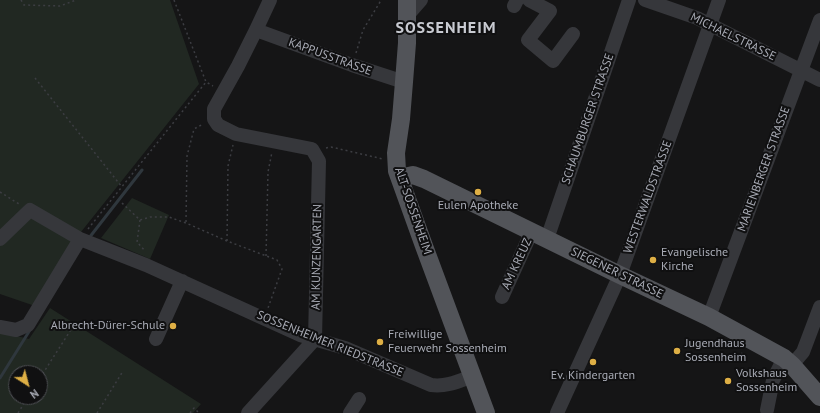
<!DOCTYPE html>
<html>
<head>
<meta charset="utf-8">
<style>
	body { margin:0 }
	#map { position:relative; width:820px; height:413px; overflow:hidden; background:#151516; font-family:"PT Sans",sans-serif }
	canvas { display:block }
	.north { position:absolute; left:8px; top:365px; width:40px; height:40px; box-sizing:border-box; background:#101011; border:1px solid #4d4e53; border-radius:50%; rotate:144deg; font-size:11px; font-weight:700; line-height:16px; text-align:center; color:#a8abb5 }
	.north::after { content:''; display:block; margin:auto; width:14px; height:18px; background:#deaf45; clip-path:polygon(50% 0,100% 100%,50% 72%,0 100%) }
</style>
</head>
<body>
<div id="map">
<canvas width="820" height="413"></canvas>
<div class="north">N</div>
</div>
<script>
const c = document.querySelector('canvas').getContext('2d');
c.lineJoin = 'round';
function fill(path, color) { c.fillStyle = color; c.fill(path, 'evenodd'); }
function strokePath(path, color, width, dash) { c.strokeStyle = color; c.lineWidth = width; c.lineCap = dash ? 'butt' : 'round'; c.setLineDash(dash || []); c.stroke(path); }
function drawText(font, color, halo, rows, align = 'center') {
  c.font = font + ' "PT Sans",sans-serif'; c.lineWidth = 4; c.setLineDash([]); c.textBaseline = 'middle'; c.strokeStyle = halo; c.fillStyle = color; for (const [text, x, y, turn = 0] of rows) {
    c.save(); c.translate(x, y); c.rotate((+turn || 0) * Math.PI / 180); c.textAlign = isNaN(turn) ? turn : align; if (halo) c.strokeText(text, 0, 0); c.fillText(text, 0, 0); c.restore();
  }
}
fill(new Path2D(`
	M0 0H170L199 84 81 232 35 306 0 294Z
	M132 198 169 215 150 259 101 238Z
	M50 308 201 404 193 413H0V332L29 339ZM16 373H40V397H16Z`), '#212822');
strokePath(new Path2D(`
	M89 238 142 170
	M0 378 30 330`), '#2f373d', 3);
strokePath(new Path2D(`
	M21 0 24 5 60 6 76 0
	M174 0 206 82 213 86
	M356 53 363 30 380 2 382 0
	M35 78 122 187
	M326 148 331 147 383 159
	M0 192 19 204
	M122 203 140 220 150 217H169L186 223 227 241 277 260 282 269 268 308
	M140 220 137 242 145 251
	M186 222 187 156 194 129 203 124
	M88 229 206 82
	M227 241 228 166 233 145
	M266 256 268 172 272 152
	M691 347 699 351
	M739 359 743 351
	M40 378 72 328
	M18 413 28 397
	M97 413 123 371
	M190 413 194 408 199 413`), '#3c3d42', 1.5, [2, 3]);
strokePath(new Path2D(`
	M529 0 550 11 528 40 553 61 573 34
	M645 0 697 18 820 80
	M514 6 517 0
	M407 16 421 0
	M256 30 352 65 404 82
	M0 239 30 210 80 239 146 265 300 335 345 348 431 385C447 387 459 381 473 376
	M547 239 629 0
	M502 297 532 231
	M709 317 820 20
	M0 327 16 330 28 325 80 239
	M156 339 182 281
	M792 365 803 352 820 307
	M767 410 773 380 784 358
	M248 413 315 339 319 161 312 149 236 134 218 125 214 119V109L238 66 256 30 270 0
	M350 413 359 399
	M557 413 620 275 719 0`), '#36373b', 14);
strokePath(new Path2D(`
	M407 0V43L404 82 401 119 396 153 397 171 424 246 486 413
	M400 178 413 175 424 179 620 275 709 317 784 358 792 365 820 397`), '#525459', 18);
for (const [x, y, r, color] of [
	[478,192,4,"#deaf45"],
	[653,260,4,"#deaf45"],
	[173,326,4,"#deaf45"],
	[380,342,4,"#deaf45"],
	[677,351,4,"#deaf45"],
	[593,362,4,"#deaf45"],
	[728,381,4,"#deaf45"]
]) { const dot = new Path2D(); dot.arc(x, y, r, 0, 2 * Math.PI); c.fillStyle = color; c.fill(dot); strokePath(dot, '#101011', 1.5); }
drawText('12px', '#a8abb5', '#101011', [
	["MICHAELSTRASSE",733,37,26],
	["KAPPUSSTRASSE",330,57,20],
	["SCHAUMBURGER STRASSE",588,119,-71],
	["MARIENBERGER STRASSE",764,169,-70],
	["WESTERWALDSTRASSE",648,197,-70],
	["ALT-SOSSENHEIM",413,211,71],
	["AM KUNZENGARTEN",317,257,-89],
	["AM KREUZ",517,264,-65],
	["SIEGENER STRASSE",617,273,26],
	["SOSSENHEIMER RIEDSTRASSE",330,344,22]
]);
drawText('12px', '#a8abb5', '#101011', [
	["Eulen Apotheke",478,206,"center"],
	["Evangelische",661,253],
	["Kirche",661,267],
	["Albrecht-Dürer-Schule",165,326,"right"],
	["Freiwillige",388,335],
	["Feuerwehr Sossenheim",388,349],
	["Jugendhaus",685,344],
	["Sossenheim",685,358],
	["Volkshaus",736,374],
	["Sossenheim",736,388],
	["Ev. Kindergarten",593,376,"center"]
], 'left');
c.letterSpacing = '1px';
drawText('bold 16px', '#c8cad1', '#101011', [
	["SOSSENHEIM",446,28]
]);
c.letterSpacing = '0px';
</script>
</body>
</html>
